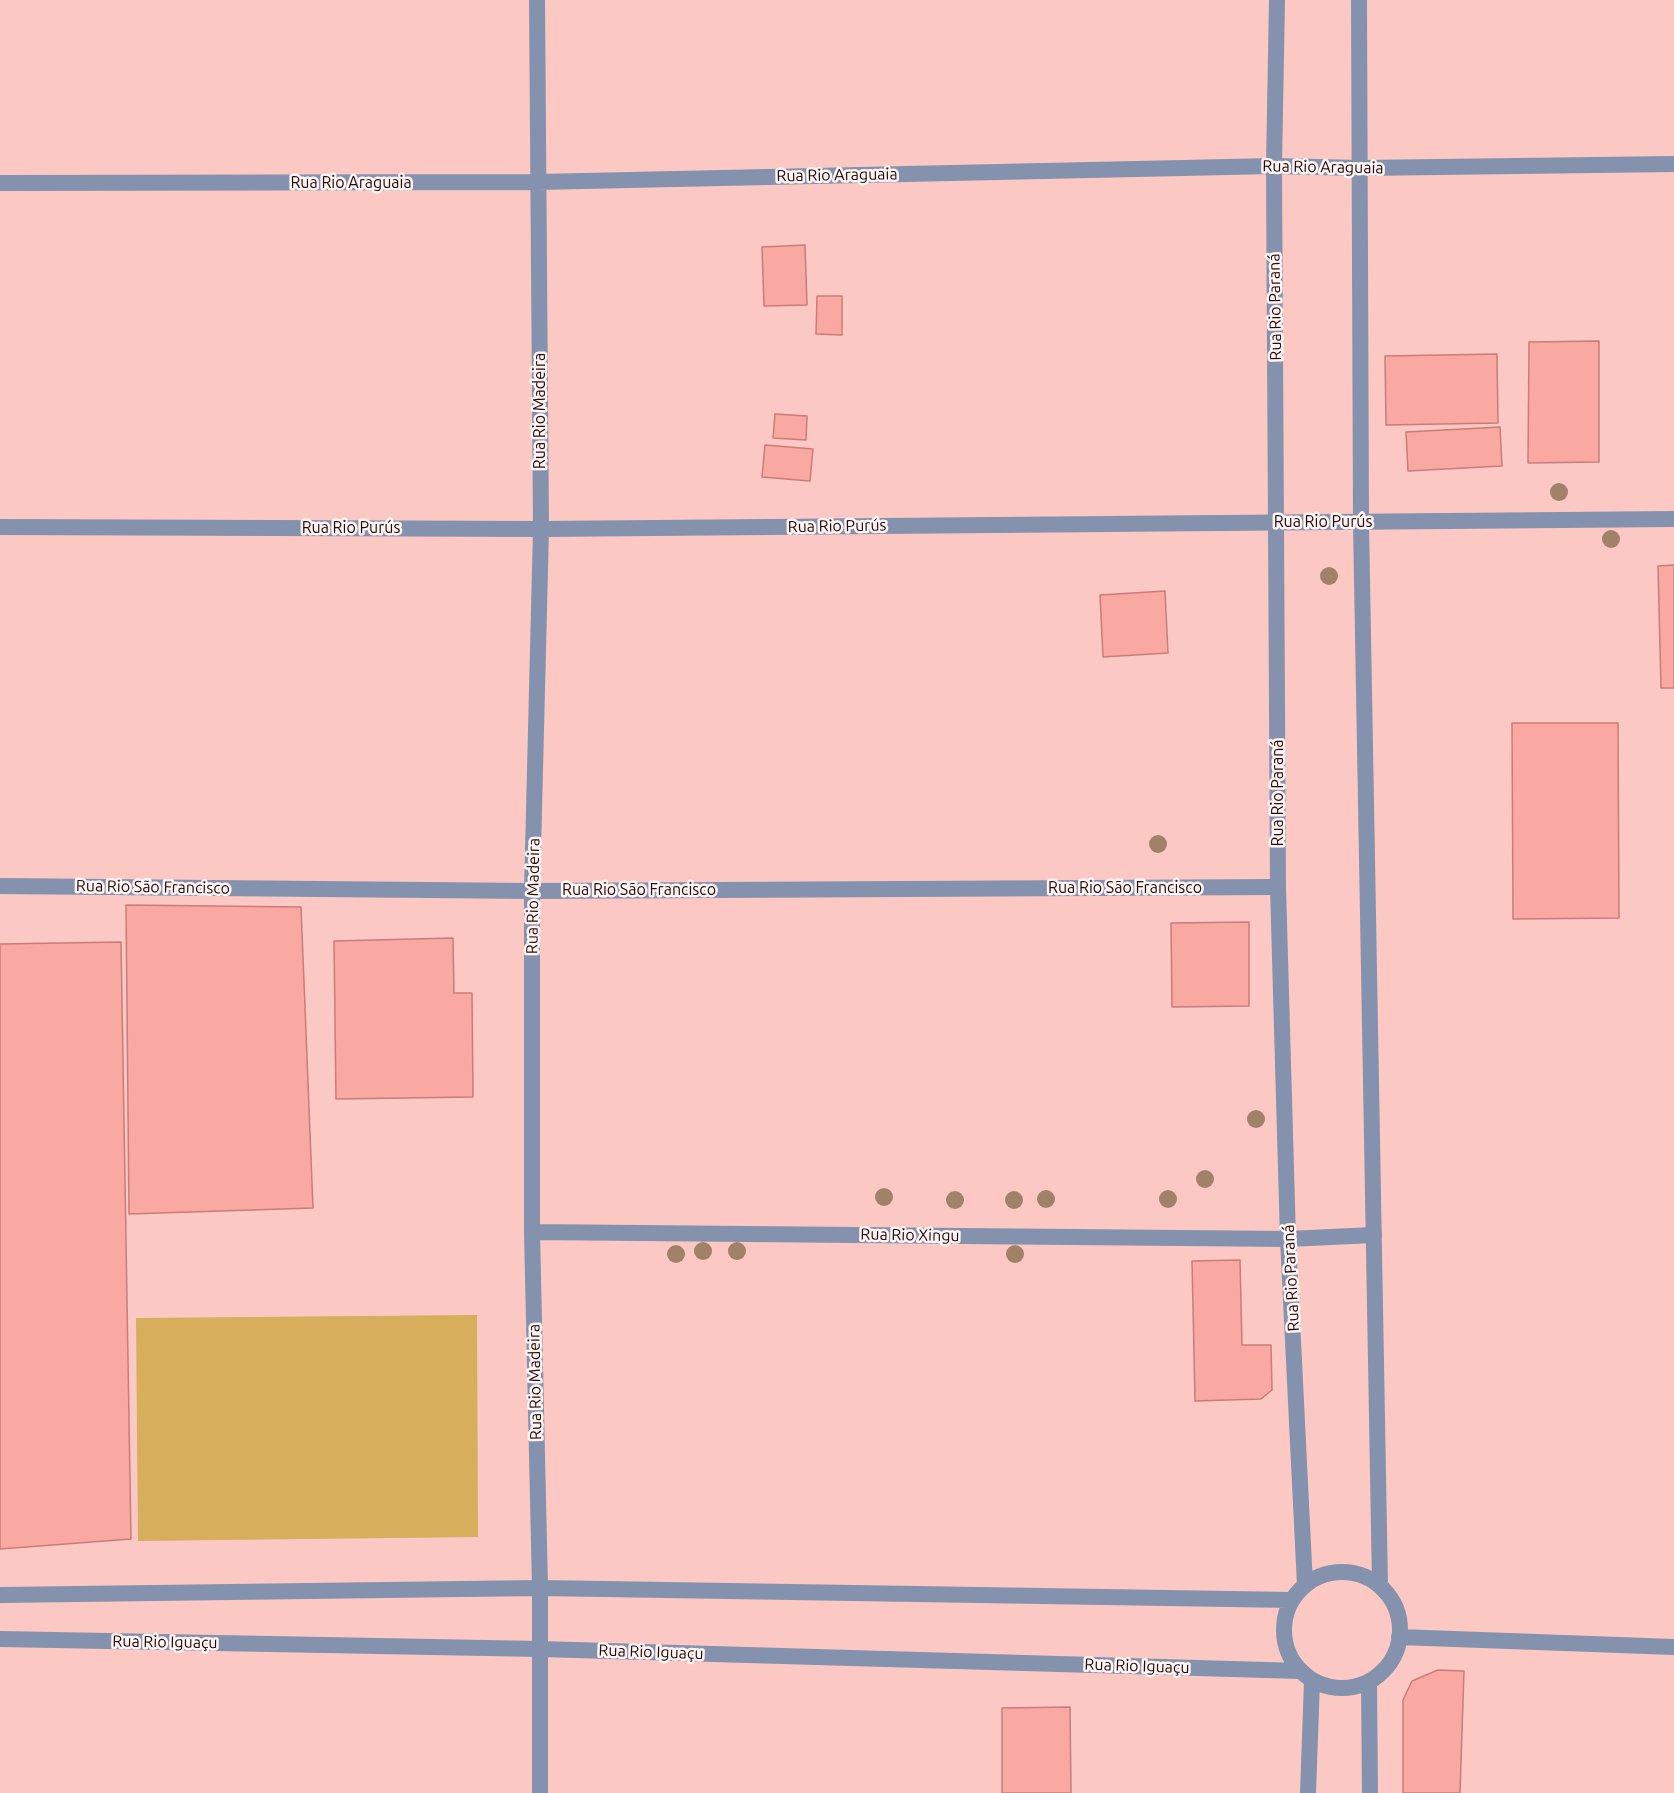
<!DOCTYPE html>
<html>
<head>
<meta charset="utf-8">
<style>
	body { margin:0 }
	canvas { display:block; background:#fbc8c4 }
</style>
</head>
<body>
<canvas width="1674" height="1793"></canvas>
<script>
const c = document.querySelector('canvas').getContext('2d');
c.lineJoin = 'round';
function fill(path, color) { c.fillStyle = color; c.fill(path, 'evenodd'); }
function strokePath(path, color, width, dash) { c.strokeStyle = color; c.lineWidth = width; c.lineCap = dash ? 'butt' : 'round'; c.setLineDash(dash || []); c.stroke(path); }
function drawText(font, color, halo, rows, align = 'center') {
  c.font = font + ' Ubuntu,sans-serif'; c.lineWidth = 5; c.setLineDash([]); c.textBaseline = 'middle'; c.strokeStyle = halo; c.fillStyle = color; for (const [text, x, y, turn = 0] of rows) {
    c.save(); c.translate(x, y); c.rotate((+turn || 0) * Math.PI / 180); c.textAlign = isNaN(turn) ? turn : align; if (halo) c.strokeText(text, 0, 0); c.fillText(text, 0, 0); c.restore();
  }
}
fill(new Path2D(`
	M477 1315 478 1537 138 1541 136 1318Z`), '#d6ae5c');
const building = new Path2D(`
	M805 245 807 305 764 306 762 247Z
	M817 296H842V335L816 334Z
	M1599 341V462L1528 463 1529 342Z
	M1497 354 1498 423 1386 425 1385 356Z
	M775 414 807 416 806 440 773 438Z
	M1500 427 1502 466 1408 471 1406 432Z
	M765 445 813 449 810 481 762 477Z
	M1674 565V688H1661L1658 566Z
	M1165 591 1168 653 1103 657 1100 595Z
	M1512 723H1618L1619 918 1513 919Z
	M126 905 301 907 313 1208 129 1214Z
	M1249 922V1006L1172 1007 1171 923Z
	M453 938 454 993H472L473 1097 336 1099 334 941Z
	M121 942 131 1539 0 1549V944Z
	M1240 1260 1242 1345H1271L1272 1390 1261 1399 1195 1401 1192 1261Z
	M1438 1670 1464 1671 1460 1793H1403V1700L1412 1681Z
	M1070 1707 1071 1793H1002V1708Z`);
fill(building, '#faa8a2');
strokePath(building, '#ca7d78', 1.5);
strokePath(new Path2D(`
	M537 0 541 529 532 891V1232L540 1588V1793
	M0 183 538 182 1274 166 1360 168 1674 164
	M0 527 541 529 1674 519
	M0 886 532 891 1278 887
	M532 1232 1288 1239 1374 1235`), '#8492ad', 16);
strokePath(new Path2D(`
	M1277 0 1274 166 1278 887 1288 1239 1305 1585
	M1359 0 1361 523 1380 1585
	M1284 1630a58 58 0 1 1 116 0a58 58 0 1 1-116 0Z
	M0 1595 540 1588 1292 1600
	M1399 1637 1674 1647
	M0 1639 540 1649 1301 1671
	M1369 1681 1370 1793
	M1308 1793 1312 1681`), '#8492ad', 16);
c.fillStyle = '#a28169';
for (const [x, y] of [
	[1559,492],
	[1611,539],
	[1329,576],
	[1158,844],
	[1256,1119],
	[1205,1179],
	[884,1197],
	[1046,1199],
	[1168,1199],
	[955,1200],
	[1014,1200],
	[703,1251],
	[737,1251],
	[676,1254],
	[1015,1254]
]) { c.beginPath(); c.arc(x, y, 9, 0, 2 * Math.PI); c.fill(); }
drawText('16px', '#250908', '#fef5f4', [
	["Rua Rio Araguaia",1323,167,1],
	["Rua Rio Araguaia",837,175,-1],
	["Rua Rio Araguaia",351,183],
	["Rua Rio Paraná",1275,307,-91],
	["Rua Rio Madeira",540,411,-90],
	["Rua Rio Purús",1323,522],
	["Rua Rio Purús",837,526,-1],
	["Rua Rio Purús",351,528],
	["Rua Rio Paraná",1278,793,-90],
	["Rua Rio São Francisco",153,887,1],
	["Rua Rio São Francisco",1125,888],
	["Rua Rio São Francisco",639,890],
	["Rua Rio Madeira",533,896,-89],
	["Rua Rio Xingu",910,1235,1],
	["Rua Rio Paraná",1291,1278,-93],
	["Rua Rio Madeira",535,1382,-91],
	["Rua Rio Iguaçu",165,1642,1],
	["Rua Rio Iguaçu",651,1652,2],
	["Rua Rio Iguaçu",1137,1666,2]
]);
</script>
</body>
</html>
